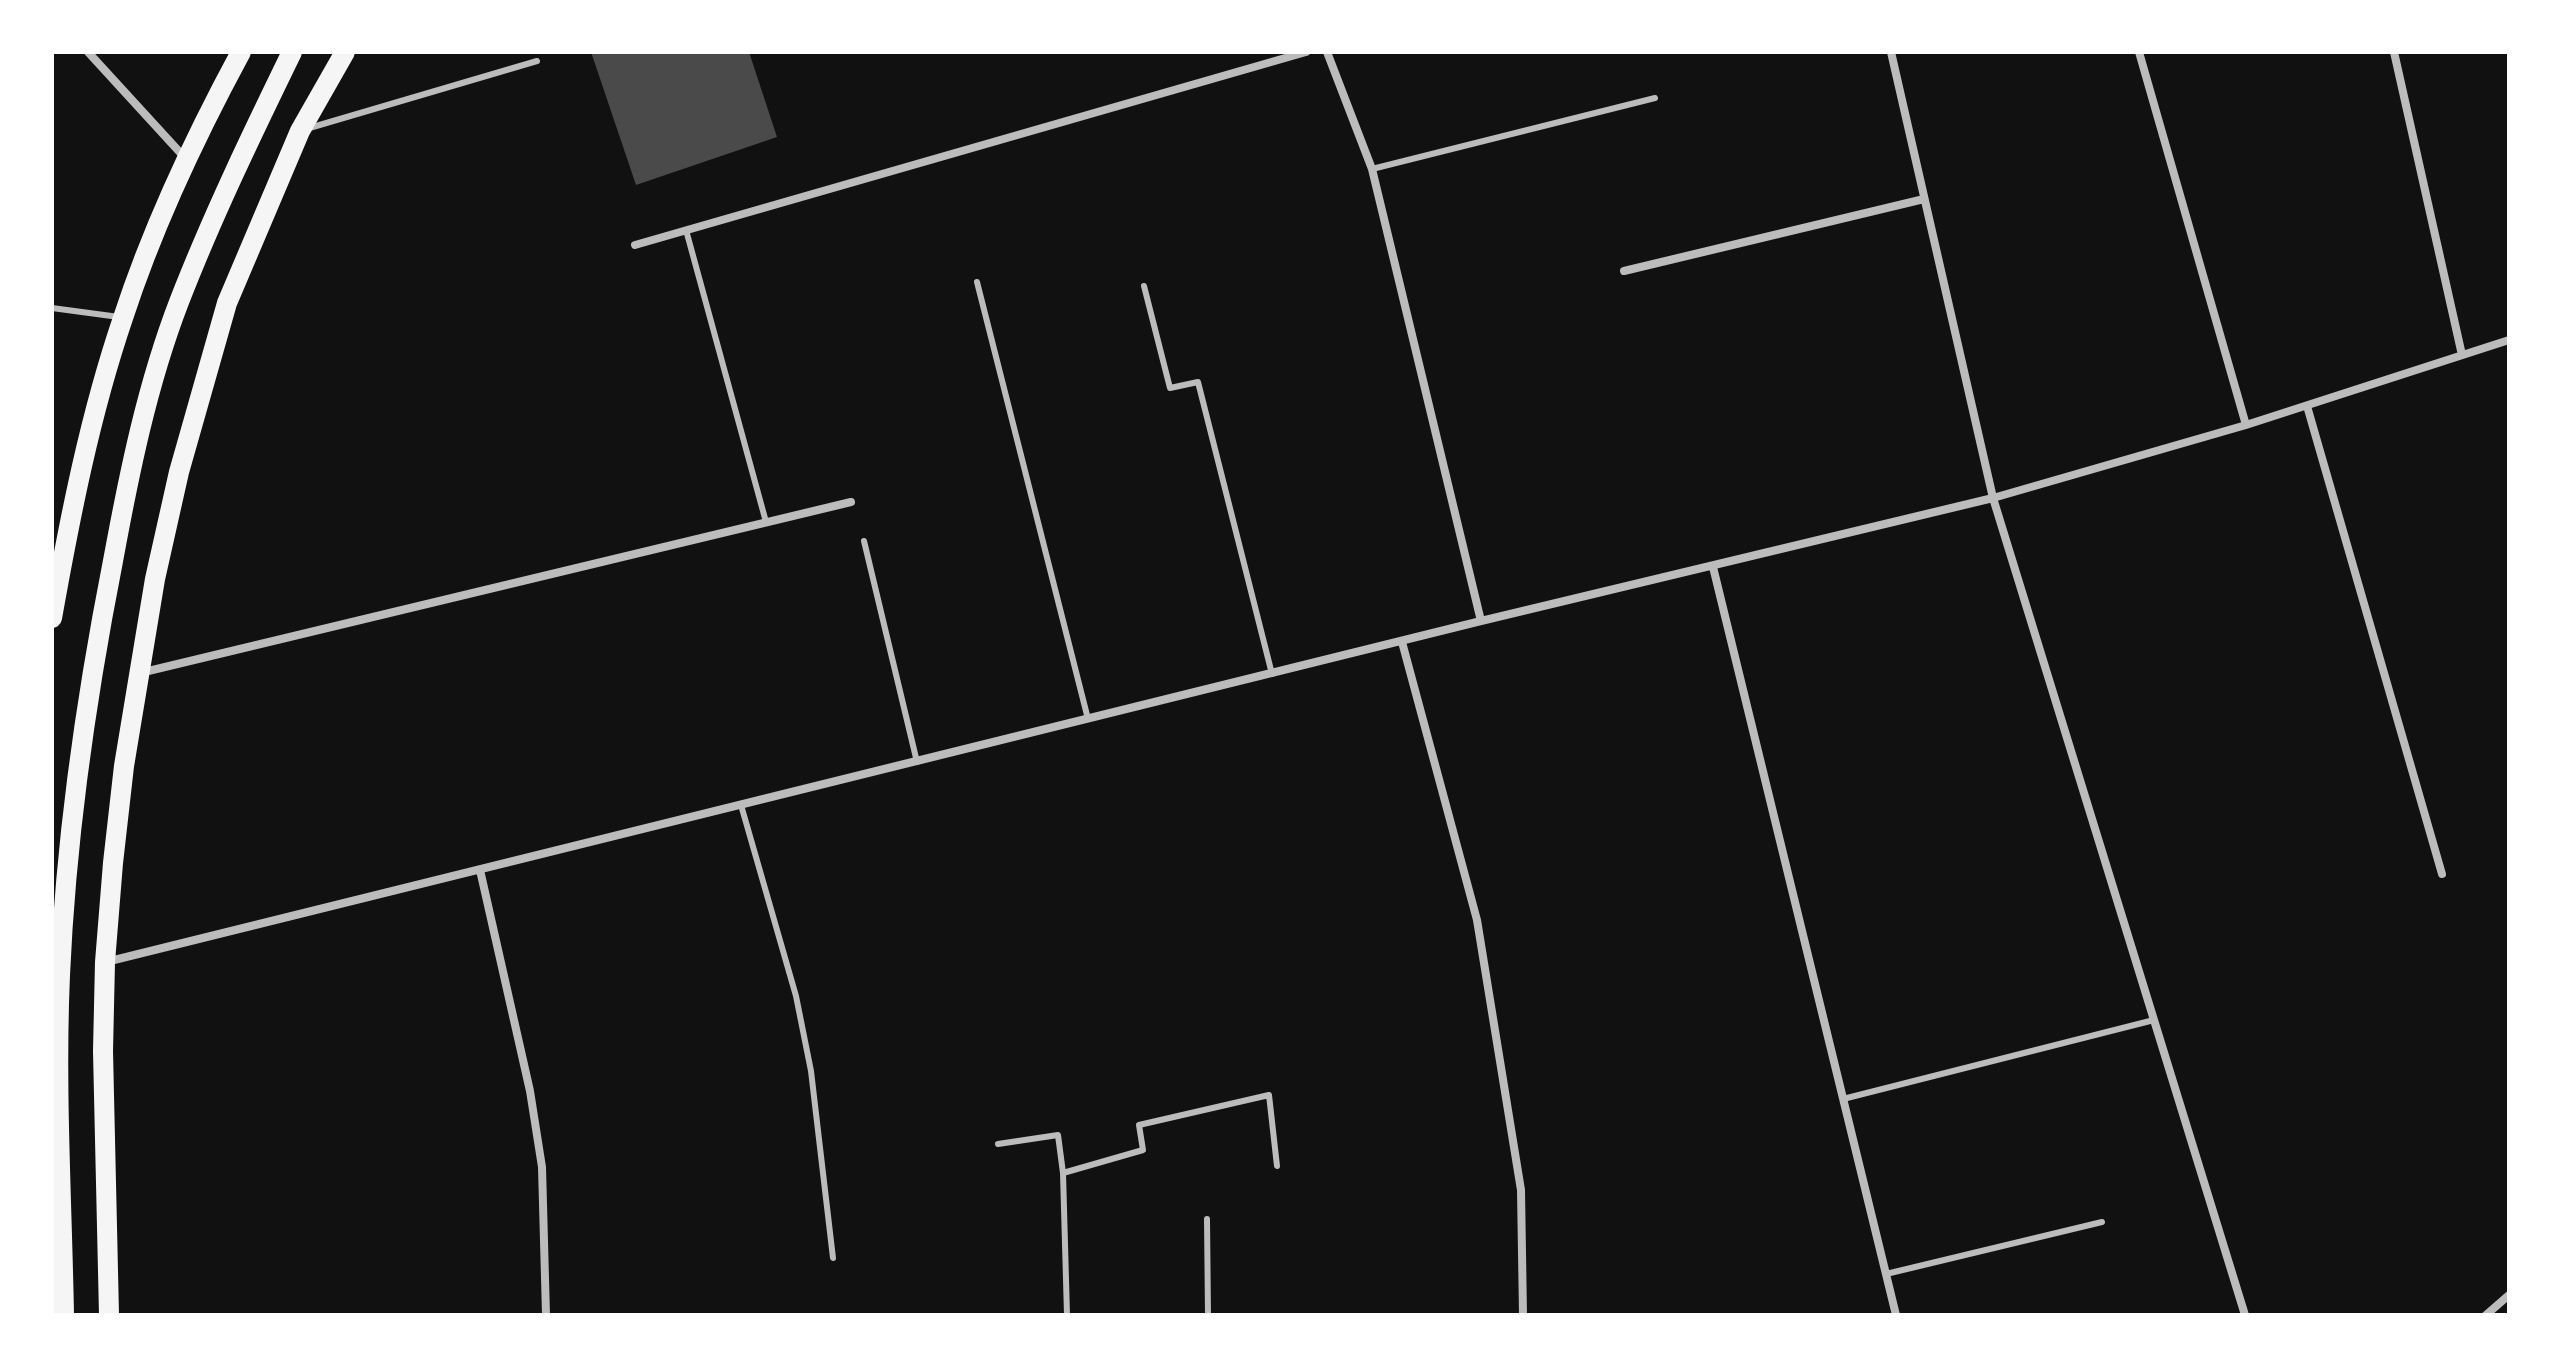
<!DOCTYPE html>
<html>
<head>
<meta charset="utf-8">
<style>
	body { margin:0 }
	#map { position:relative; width:2561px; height:1367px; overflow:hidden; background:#111; font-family:Lato,sans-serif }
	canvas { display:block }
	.frame { position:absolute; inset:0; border:54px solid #fff; pointer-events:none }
</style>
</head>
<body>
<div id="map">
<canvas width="2561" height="1367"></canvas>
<div class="frame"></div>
</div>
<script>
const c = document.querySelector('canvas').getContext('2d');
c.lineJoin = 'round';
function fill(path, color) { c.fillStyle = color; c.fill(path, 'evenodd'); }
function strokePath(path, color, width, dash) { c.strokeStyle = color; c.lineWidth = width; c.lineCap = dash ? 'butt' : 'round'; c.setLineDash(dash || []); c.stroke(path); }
fill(new Path2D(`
	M591 52H749L777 137 636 185Z`), '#4a4a4a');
strokePath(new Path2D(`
	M306 129 537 61
	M1372 169 1655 98
	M686 230 766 522
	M977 282 1088 719
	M1144 286 1170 388 1198 382 1272 674
	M52 308 119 317
	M864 541 917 762
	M741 805 796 996 811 1071 833 1258
	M1843 1099 2154 1020
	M998 1144 1058 1135 1063 1173
	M1207 1219 1208 1315
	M1886 1274 2102 1222
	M1067 1315 1063 1173 1143 1150 1139 1125 1269 1095 1277 1166`), '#bcbcbc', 6);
strokePath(new Path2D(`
	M88 52 186 159
	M1327 52 1372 169 1481 621
	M1891 52 1993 498 2245 1315
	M2139 52 2246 425
	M2394 52 2462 355
	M635 245 1306 52
	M1624 271 1924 199
	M2307 406 2442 874
	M1713 567 1896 1315
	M1402 642 1477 920 1521 1190 1523 1315
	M140 673 851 502
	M480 870 530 1091 542 1167 546 1315
	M106 962 1481 621 1993 498 2246 425 2509 340
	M2486 1315 2509 1295`), '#bcbcbc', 8);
strokePath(new Path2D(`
	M52 618C70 517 90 415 123 318 153 226 195 137 241 52
	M64 1315C62 1202 55 1088 60 975 66 836 86 698 113 561 129 474 147 385 179 302 212 217 252 134 292 52
	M109 1315 103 1051 105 962 113 863 124 766 155 579 179 472 227 303 300 131 345 52`), '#f5f5f5', 20);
</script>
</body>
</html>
